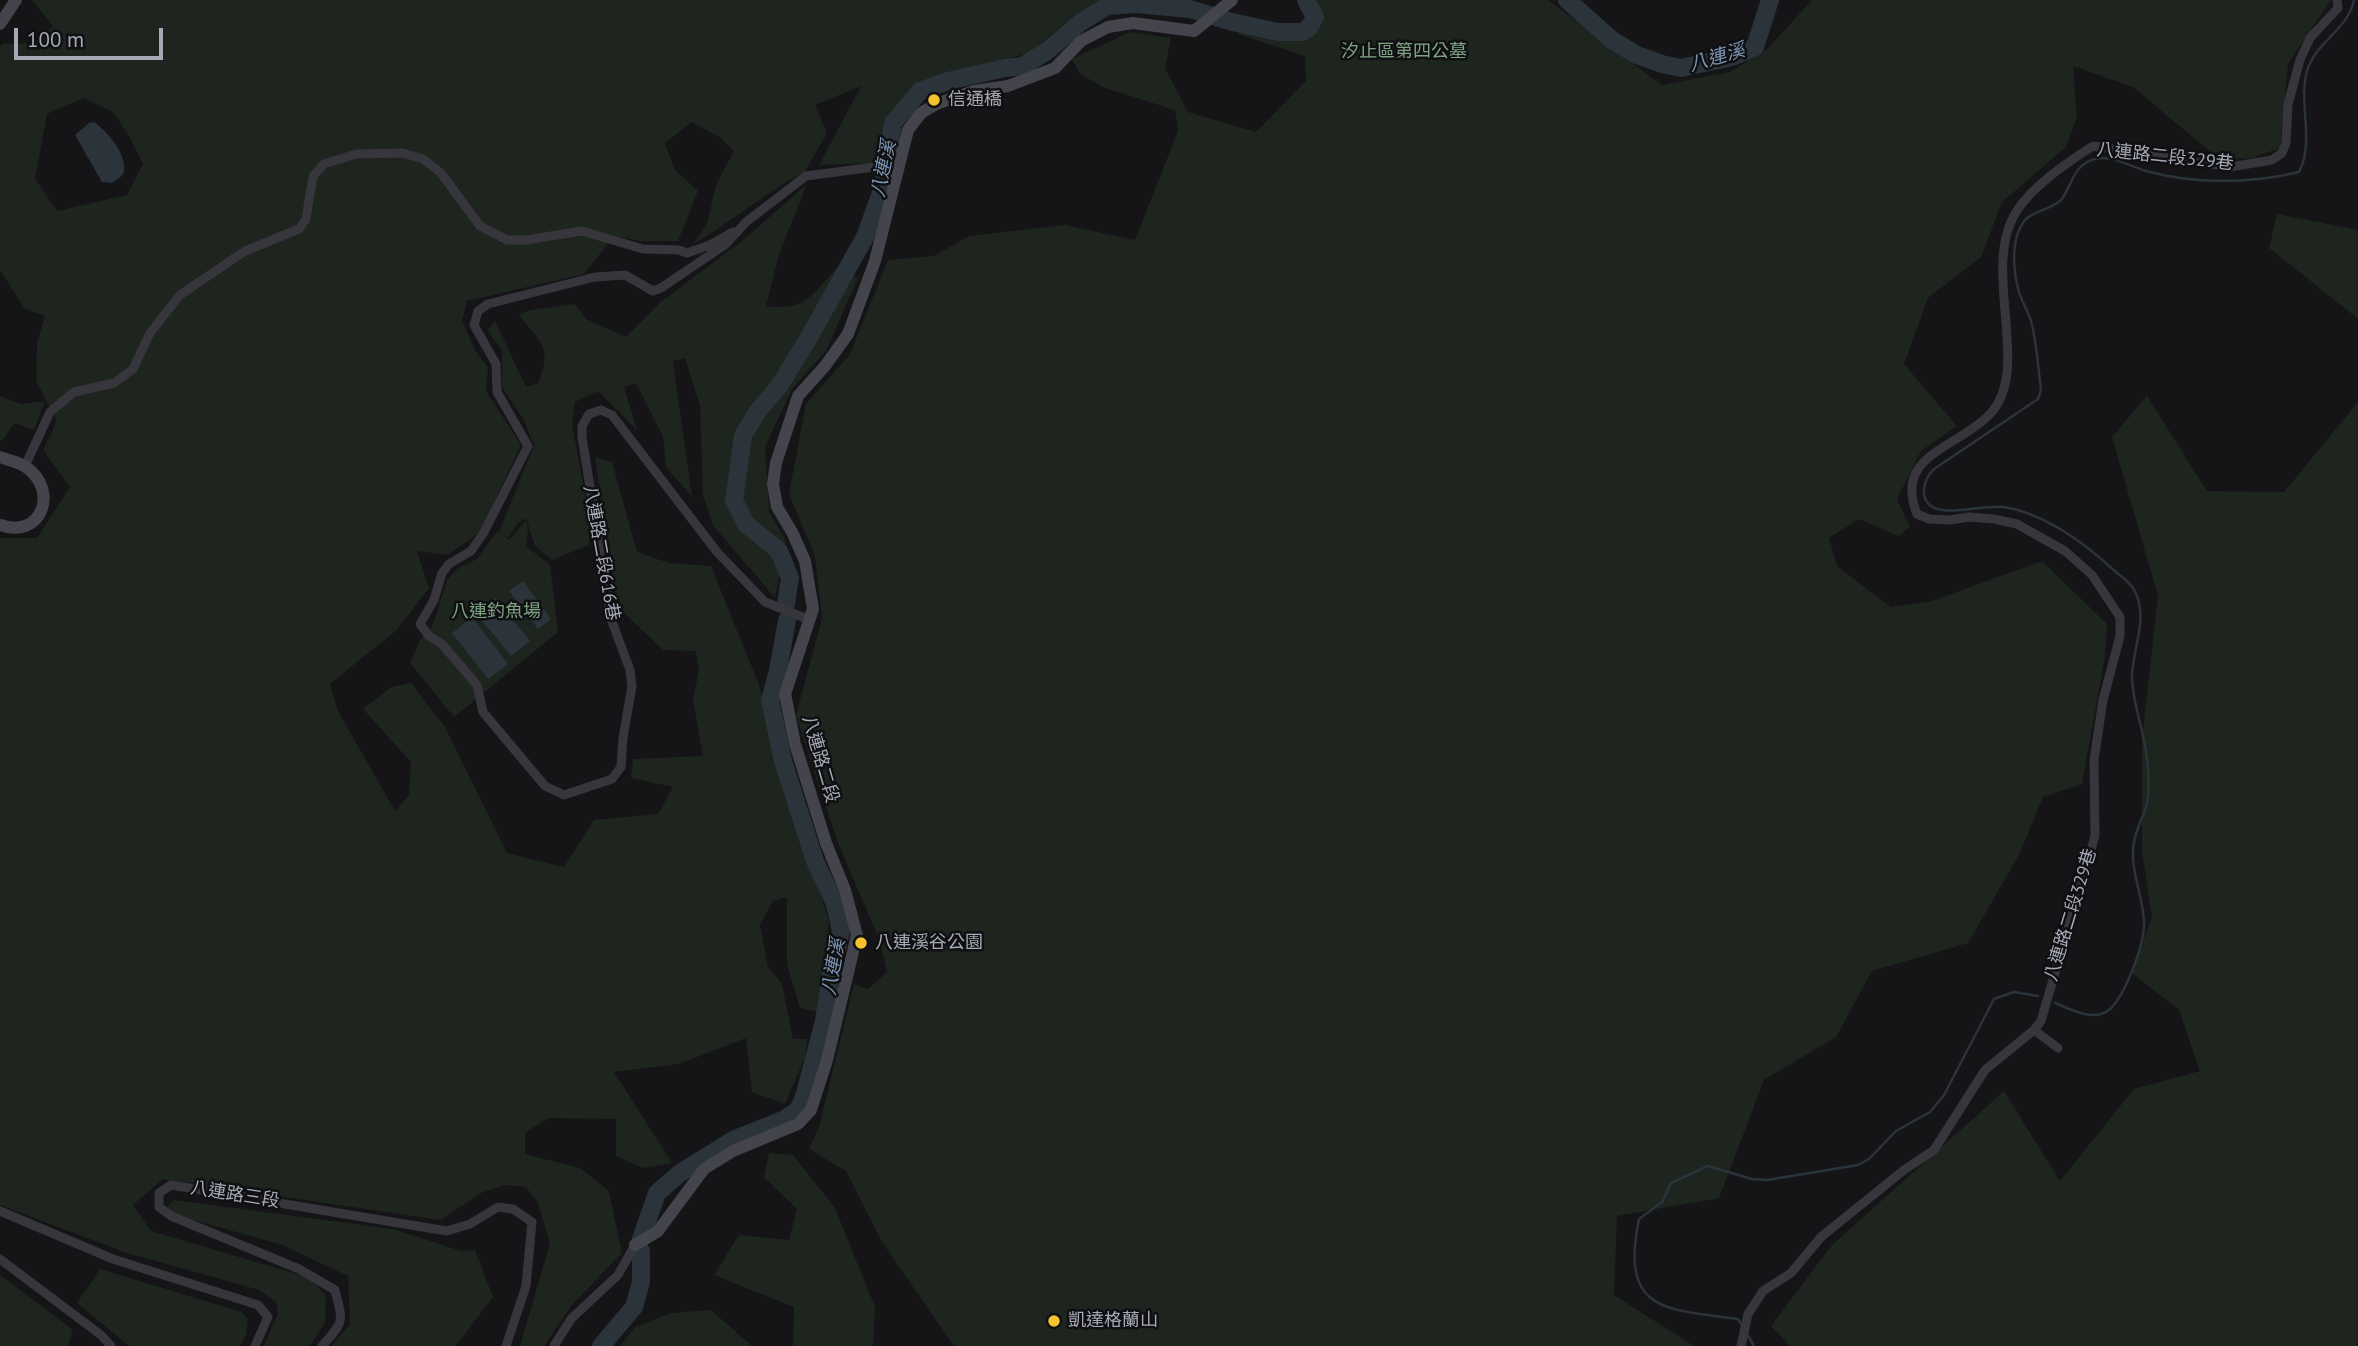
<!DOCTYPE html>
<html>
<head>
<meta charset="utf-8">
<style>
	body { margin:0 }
	#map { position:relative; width:2358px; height:1346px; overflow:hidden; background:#151517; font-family:"PT Sans",sans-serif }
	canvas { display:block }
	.scale { position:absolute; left:14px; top:28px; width:149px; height:32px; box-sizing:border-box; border:4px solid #a6aab7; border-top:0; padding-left:9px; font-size:21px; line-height:24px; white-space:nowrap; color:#a6aab7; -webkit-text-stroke:5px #101012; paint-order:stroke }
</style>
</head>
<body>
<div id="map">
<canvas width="2358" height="1346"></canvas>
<div class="scale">100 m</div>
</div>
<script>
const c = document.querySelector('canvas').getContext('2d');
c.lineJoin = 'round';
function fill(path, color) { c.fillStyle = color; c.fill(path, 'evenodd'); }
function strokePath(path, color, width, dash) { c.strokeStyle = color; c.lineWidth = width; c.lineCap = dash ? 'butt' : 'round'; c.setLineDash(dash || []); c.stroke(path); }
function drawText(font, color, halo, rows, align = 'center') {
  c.font = font + ' "PT Sans","Noto Sans TC",sans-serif'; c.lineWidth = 5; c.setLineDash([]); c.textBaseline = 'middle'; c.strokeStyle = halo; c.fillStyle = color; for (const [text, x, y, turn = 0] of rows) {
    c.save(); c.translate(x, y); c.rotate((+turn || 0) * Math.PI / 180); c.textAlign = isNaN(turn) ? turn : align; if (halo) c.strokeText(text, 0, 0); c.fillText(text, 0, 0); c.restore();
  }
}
fill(new Path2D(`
	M32 0H1127L1079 12 1031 52 935 80 887 117 878 163 819 165 861 86 815 105 827 133 804 173 787 181 710 234 693 244 707 224 716 185 734 151 721 138 692 122 665 143 674 169 698 191 678 241H641L614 236 584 274 467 301 462 321 475 350 488 368 486 391 521 445 480 532 448 555 417 551 429 588 397 630 330 684 338 711 395 811 409 795 411 762 363 709 391 687 411 683 445 727 507 853 564 867 594 820 658 814 673 787 631 778 633 759 703 756 693 700 699 670 696 651 663 650 618 607 595 457 612 462 637 552 669 563 711 566 759 685 778 761 829 921 819 1012 800 1008 787 965V897L773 901 760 925 768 967 782 984 793 1039H807L805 1057 785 1104 752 1092 746 1038 679 1064 614 1072 672 1163 643 1168 616 1156V1119L548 1118 525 1133V1154L580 1168 609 1191 622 1253 572 1305 544 1346H520L550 1243 538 1203 526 1187 505 1185 483 1192 440 1220 163 1179 133 1205 151 1231 310 1278 326 1296 325 1322 310 1346H264L278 1313 276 1302 259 1290 124 1252 0 1205V538H37L70 487 43 450 57 421 36 381 37 343 45 316 25 309 0 270V47L2 44 33 43 53 26ZM83 98 113 112 129 136 143 164 127 195 57 211 35 179 47 114Z
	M1306 0H1548L1662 85 1730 72 1767 49 1812 0H2331L2288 64 2280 148 2252 158 2219 159 2133 87 2073 66 2077 117 2066 147 2002 202 1981 257 1928 298 1904 364 1957 426 1921 451 1897 499 1910 527 1899 536 1859 519 1829 538 1837 566 1891 607 1932 601 2042 561 2107 624 2105 657 2082 784 2043 797 2019 855 1968 943 1872 971 1836 1037 1764 1080 1719 1198 1617 1216 1614 1295 1694 1346H954L882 1242 846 1171 809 1149 819 1127 854 984 868 989 887 972 879 939 838 843 796 716 822 618 815 556 789 494 806 404 850 354 888 260 934 256 969 236 1065 225 1135 240 1178 131 1175 110 1105 88 1080 74 1072 59 1130 32 1171 38 1165 68 1188 112 1256 132 1306 81 1305 56 1238 34 1241 30 1302 40 1316 33 1312 12Z
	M807 184 779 254 766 306C807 311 812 294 838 267L858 278 826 351 792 389 765 447 769 512 786 541 775 598 712 524 703 495 700 406 685 358 673 361 692 497 666 467 663 437 636 383 624 387 637 430 598 391 575 402 572 425 589 514V545L552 560 535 546 526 518 518 523 508 538 503 535 509 540 526 520 528 528 526 546 550 565 558 632 454 717 410 663 420 640 433 625 447 580 457 569 477 559 497 531 499 532 534 445 523 419 502 387V350L487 330 495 321 526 387 538 383C553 348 541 343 519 315L530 310 575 304 586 319 626 337 661 302 742 241Z
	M2277 214 2358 230V319L2269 248Z
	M0 396 21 404 45 401 34 430 14 423 2 441 0 440Z
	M2147 396 2207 491 2284 492 2358 402V1346H1790L1771 1326 1832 1245 2004 1091 2060 1181 2134 1089 2200 1071 2179 1010 2132 973 2152 917 2142 851V738L2158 596 2112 437Z
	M769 1153 793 1155 835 1208 875 1307 873 1346H793L794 1307 714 1275 739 1235 789 1240 797 1209 764 1177Z
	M174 1200 393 1229 461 1251 475 1250 493 1297 456 1346H331L350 1324 348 1276 282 1245 162 1211Z
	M100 1269 242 1312 248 1320 246 1335 240 1346H129L77 1303Z
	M0 1275 73 1330 68 1346H0Z
	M711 1310 752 1346H620L635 1327 671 1313Z`), '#1d251e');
fill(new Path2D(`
	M94 122C107 131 127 154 124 171 123 177 116 180 112 183L102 182 75 135 89 123Z
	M523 581 551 619 538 629 509 591Z
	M495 598 530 641 511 656 476 613Z
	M472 617 508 664 488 679 452 633Z`), '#2b333b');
strokePath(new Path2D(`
	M2055 1003C2070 1009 2095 1023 2110 1009 2126 994 2145 943 2144 921 2143 895 2129 869 2134 842 2136 830 2142 819 2146 807 2150 794 2149 773 2147 760 2145 732 2132 704 2132 676 2133 646 2150 616 2133 588 2129 582 2122 577 2117 573 2086 544 2047 514 2004 507 1985 504 1945 517 1931 506 1918 496 1925 478 1934 469L2038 399 2041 390C2038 368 2037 343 2031 321 2028 311 2022 302 2019 292 2013 271 2010 238 2025 220 2034 210 2054 209 2062 199 2071 186 2073 169 2089 161 2108 152 2128 166 2146 171 2193 184 2251 184 2299 172 2315 141 2298 104 2307 71 2316 41 2348 30 2354 0
	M1742 1325 1738 1319C1664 1309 1620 1312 1639 1219L1662 1202 1671 1183 1708 1166 1752 1179 1767 1180 1858 1165 1869 1159 1896 1131 1930 1112 1944 1095 1994 999 2014 992 2038 996
	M1747 1334 1754 1346`), '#2b333b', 2.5);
strokePath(new Path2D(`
	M1567 0 1612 40 1637 55 1662 64 1681 68 1732 57 1755 47 1770 0
	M786 604 790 578 779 551 746 524 734 501 743 436 757 412 780 385 808 339 865 237 882 190 893 123 920 91 948 81 1005 68 1023 66 1047 51 1081 22 1107 6 1135 4 1190 9 1232 22 1278 32H1302L1309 28 1315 17 1306 0
	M641 1239 657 1193 680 1173 735 1139 785 1119 798 1110 804 1097 824 1021 831 975 841 931 835 904 815 861 783 761 770 700 778 671 787 620
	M601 1346 634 1307 641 1282V1251`), '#2b333b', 18);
strokePath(new Path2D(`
	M25 466 50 412 74 392 114 383 133 369 150 333 180 295 245 251 299 229 306 219 313 176 324 164 356 154 403 153 423 159 441 173 480 226 507 240H526L582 231 643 249 679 250 687 253 710 245 733 232
	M810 620 765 602 717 552 612 415 601 410 589 414 582 426V437L611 619 630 670 632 686 623 738 621 767 612 779 564 795 545 786 483 712 477 685 442 644 429 636 420 624 434 600 442 573 449 564 471 551 483 534 528 446 497 392 496 364 474 325 478 311 488 304 595 277 625 275 653 291 661 288 726 244 746 222 806 176 874 167 899 172
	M2034 1030 2058 1048
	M0 1211 113 1259 258 1305 268 1317 255 1346
	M0 1259 101 1335 111 1346
	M322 1346C345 1321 343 1322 335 1290L299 1269 171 1216 159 1207V1193L171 1185 447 1231 470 1224 498 1207 513 1209 532 1222 526 1286 506 1346
	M554 1346 571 1319 618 1275 635 1245
	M1741 1346 1748 1314 1763 1291 1791 1273 1821 1237 1904 1170 1934 1150 1985 1070 2034 1030 2041 1021 2095 836 2094 760 2103 700 2120 636V617L2092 575 2065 551 2017 524 1994 519 1969 517 1950 520 1929 519 1917 514C1893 454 1957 449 1990 414 2033 369 1980 270 2016 212 2032 186 2068 162 2093 146L2230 167 2272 160 2282 153 2286 143 2288 104 2300 60 2310 38 2338 8 2337 0`), '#36363c', 9);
strokePath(new Path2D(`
	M0 24 16 0
	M0 457C8 460 19 462 26 467 60 491 41 540 0 525
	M635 1245 658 1231 704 1169 733 1151 798 1124 811 1110 827 1060 857 935 845 890 826 843 795 744 785 694 813 609 805 561 792 532 777 507 773 484 776 463 798 396 825 366 848 334 875 261 908 130 921 113 936 104 974 91 1008 86 1055 68 1081 41 1108 27 1133 23 1194 31 1232 0`), '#44454c', 12);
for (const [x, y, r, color] of [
	[934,100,7,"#f6c22d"],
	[861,943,7,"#f6c22d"],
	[1054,1321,7,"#f6c22d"]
]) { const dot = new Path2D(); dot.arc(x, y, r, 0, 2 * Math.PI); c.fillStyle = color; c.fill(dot); strokePath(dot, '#101012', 2.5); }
drawText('18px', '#7da382', '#101012', [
	["汐止區第四公墓",1404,52],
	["八連釣魚場",496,612]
]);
drawText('18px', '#a6aab7', '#101012', [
	["信通橋",948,100],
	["八連溪谷公園",875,943],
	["凱達格蘭山",1068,1321]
], 'left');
drawText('18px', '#a6aab7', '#101012', [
	["八連路二段329巷",2165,157,6],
	["八連路二段616巷",601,553,80],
	["八連路二段",820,759,74],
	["八連路二段329巷",2071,915,-73],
	["八連路三段",235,1195,9]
]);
drawText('italic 19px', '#7c95b3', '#101012', [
	["八連溪",1717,58,-16],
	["八連溪",884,169,-78],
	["八連溪",834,967,-80]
]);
</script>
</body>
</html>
